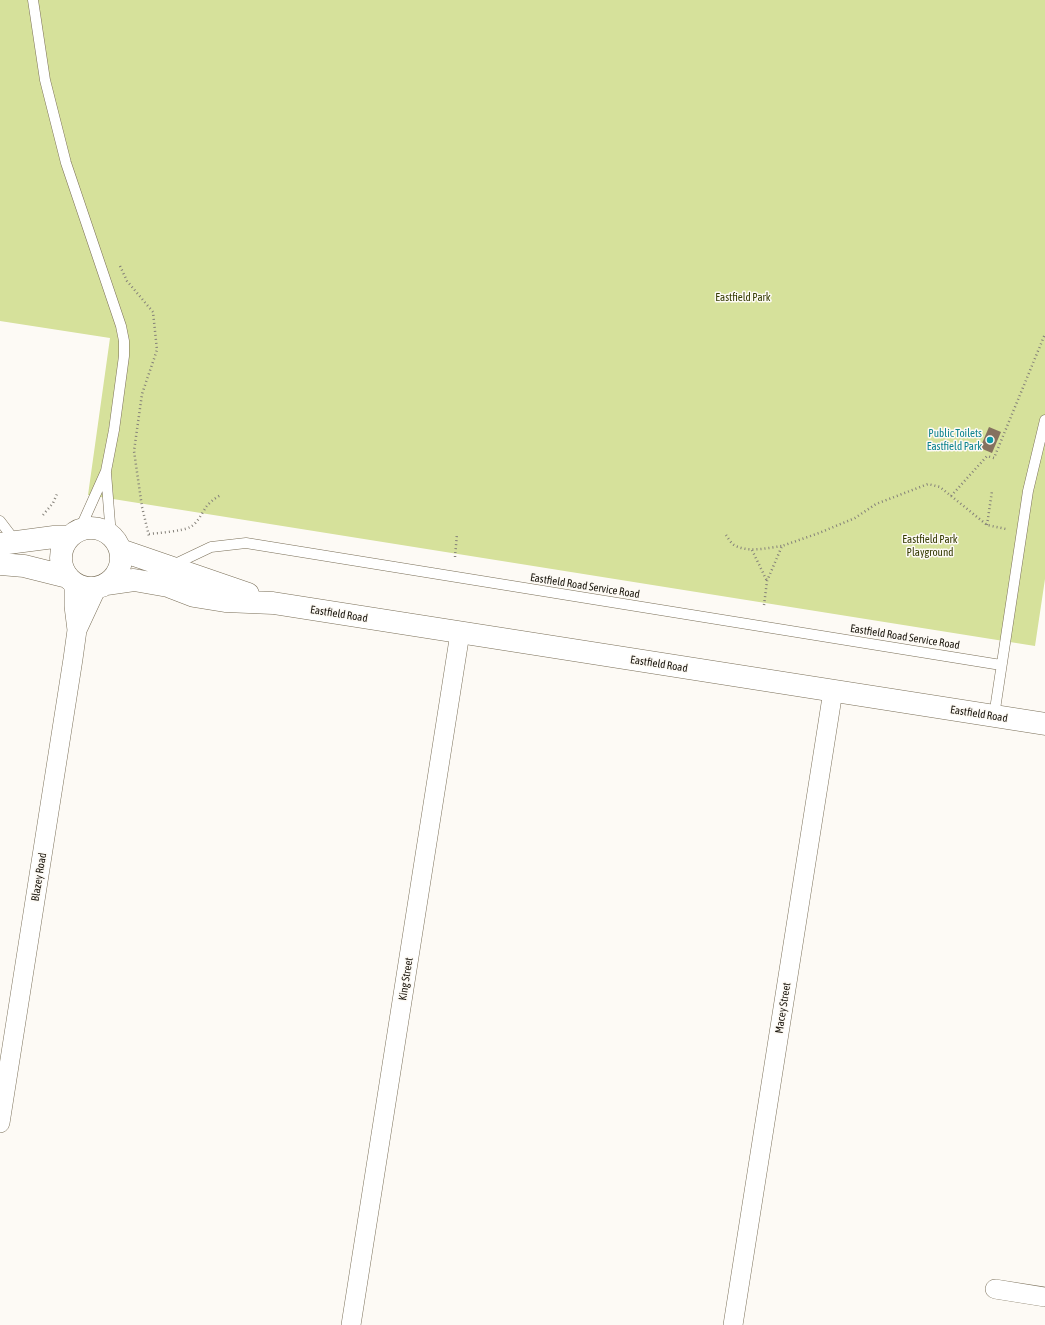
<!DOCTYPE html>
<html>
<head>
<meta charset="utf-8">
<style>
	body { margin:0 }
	canvas { display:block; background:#fdfaf5 }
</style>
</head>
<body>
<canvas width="1045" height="1325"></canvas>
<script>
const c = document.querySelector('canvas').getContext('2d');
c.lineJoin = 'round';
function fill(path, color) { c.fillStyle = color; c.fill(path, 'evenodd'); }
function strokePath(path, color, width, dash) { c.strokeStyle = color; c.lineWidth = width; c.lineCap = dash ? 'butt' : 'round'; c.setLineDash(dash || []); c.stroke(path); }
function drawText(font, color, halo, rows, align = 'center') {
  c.font = font + ' "Asap Condensed",sans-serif'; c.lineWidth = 3; c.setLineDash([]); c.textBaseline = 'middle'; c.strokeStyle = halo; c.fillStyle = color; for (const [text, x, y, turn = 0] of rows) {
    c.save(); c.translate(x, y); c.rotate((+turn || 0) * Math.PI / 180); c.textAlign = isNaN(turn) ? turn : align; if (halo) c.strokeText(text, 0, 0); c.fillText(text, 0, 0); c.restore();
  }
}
fill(new Path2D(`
	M0 0H1045V579L1035 646 88 495 110 338 0 321Z`), '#d6e19b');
fill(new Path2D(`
	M989 427 1001 432 992 453 980 448Z`), '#85715f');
const lane = new Path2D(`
	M33 0 45 80 66 163 121 326 124 341V356L114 430 106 471 80 529
	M106 473 111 536
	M0 521 16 542
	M171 566 211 547 246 543 1001 665
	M994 716 1028 491 1045 420`);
const street = new Path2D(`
	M77 630 97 587
	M0 1123 73 659 77 630 74 606V583
	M995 1289 1045 1297
	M351 1325 460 633
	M733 1325 833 691`);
const secondary = new Path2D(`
	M61 558a30 30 0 1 1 60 0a30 30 0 1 1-60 0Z
	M0 544 54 537H69
	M120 550 248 594
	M0 564 24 566 68 577
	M106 584 134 580 168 586 194 596 225 601 273 603 1045 724`);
strokePath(lane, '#7a6f58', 11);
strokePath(street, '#7a6f58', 20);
strokePath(secondary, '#7a6f58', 23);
strokePath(new Path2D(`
	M120 266 127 281 153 312 157 350 142 394 134 451 142 507 149 536
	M951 496 987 456 994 458 1045 334
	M43 515 53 503 57 494
	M987 525 992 491
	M149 534C159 533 183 531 190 527 197 524 202 513 206 507 210 502 215 498 221 495
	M726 535C728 538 731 543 734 545 748 553 767 548 782 546
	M752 550 767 581
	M455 557 457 534
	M764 605 767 581 782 546 819 533 855 518 876 504 928 484 940 487 987 525 1006 529`), '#848079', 2.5, [1, 3]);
strokePath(lane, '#fff', 10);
strokePath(street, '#fff', 19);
strokePath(secondary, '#fff', 22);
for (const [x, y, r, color] of [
	[990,440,4,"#0f9aa8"]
]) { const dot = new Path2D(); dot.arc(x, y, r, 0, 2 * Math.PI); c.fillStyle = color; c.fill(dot); strokePath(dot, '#fdfaf5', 1.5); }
drawText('11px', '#353b03', '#fdfaf5', [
	["Eastfield Park",743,298],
	["Eastfield Park",930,540],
	["Playground",930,553]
]);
drawText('11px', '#0d838f', '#fdfaf5', [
	["Public Toilets",982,434],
	["Eastfield Park",982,447]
], 'right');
drawText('11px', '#1b160d', '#fdfaf5', [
	["Eastfield Road Service Road",585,586,9],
	["Eastfield Road",339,614,9],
	["Eastfield Road Service Road",905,637,9],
	["Eastfield Road",659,664,9],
	["Eastfield Road",979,714,9],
	["Blazey Road",39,877,-81],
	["King Street",406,979,-81],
	["Macey Street",783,1008,-81]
]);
</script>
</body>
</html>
